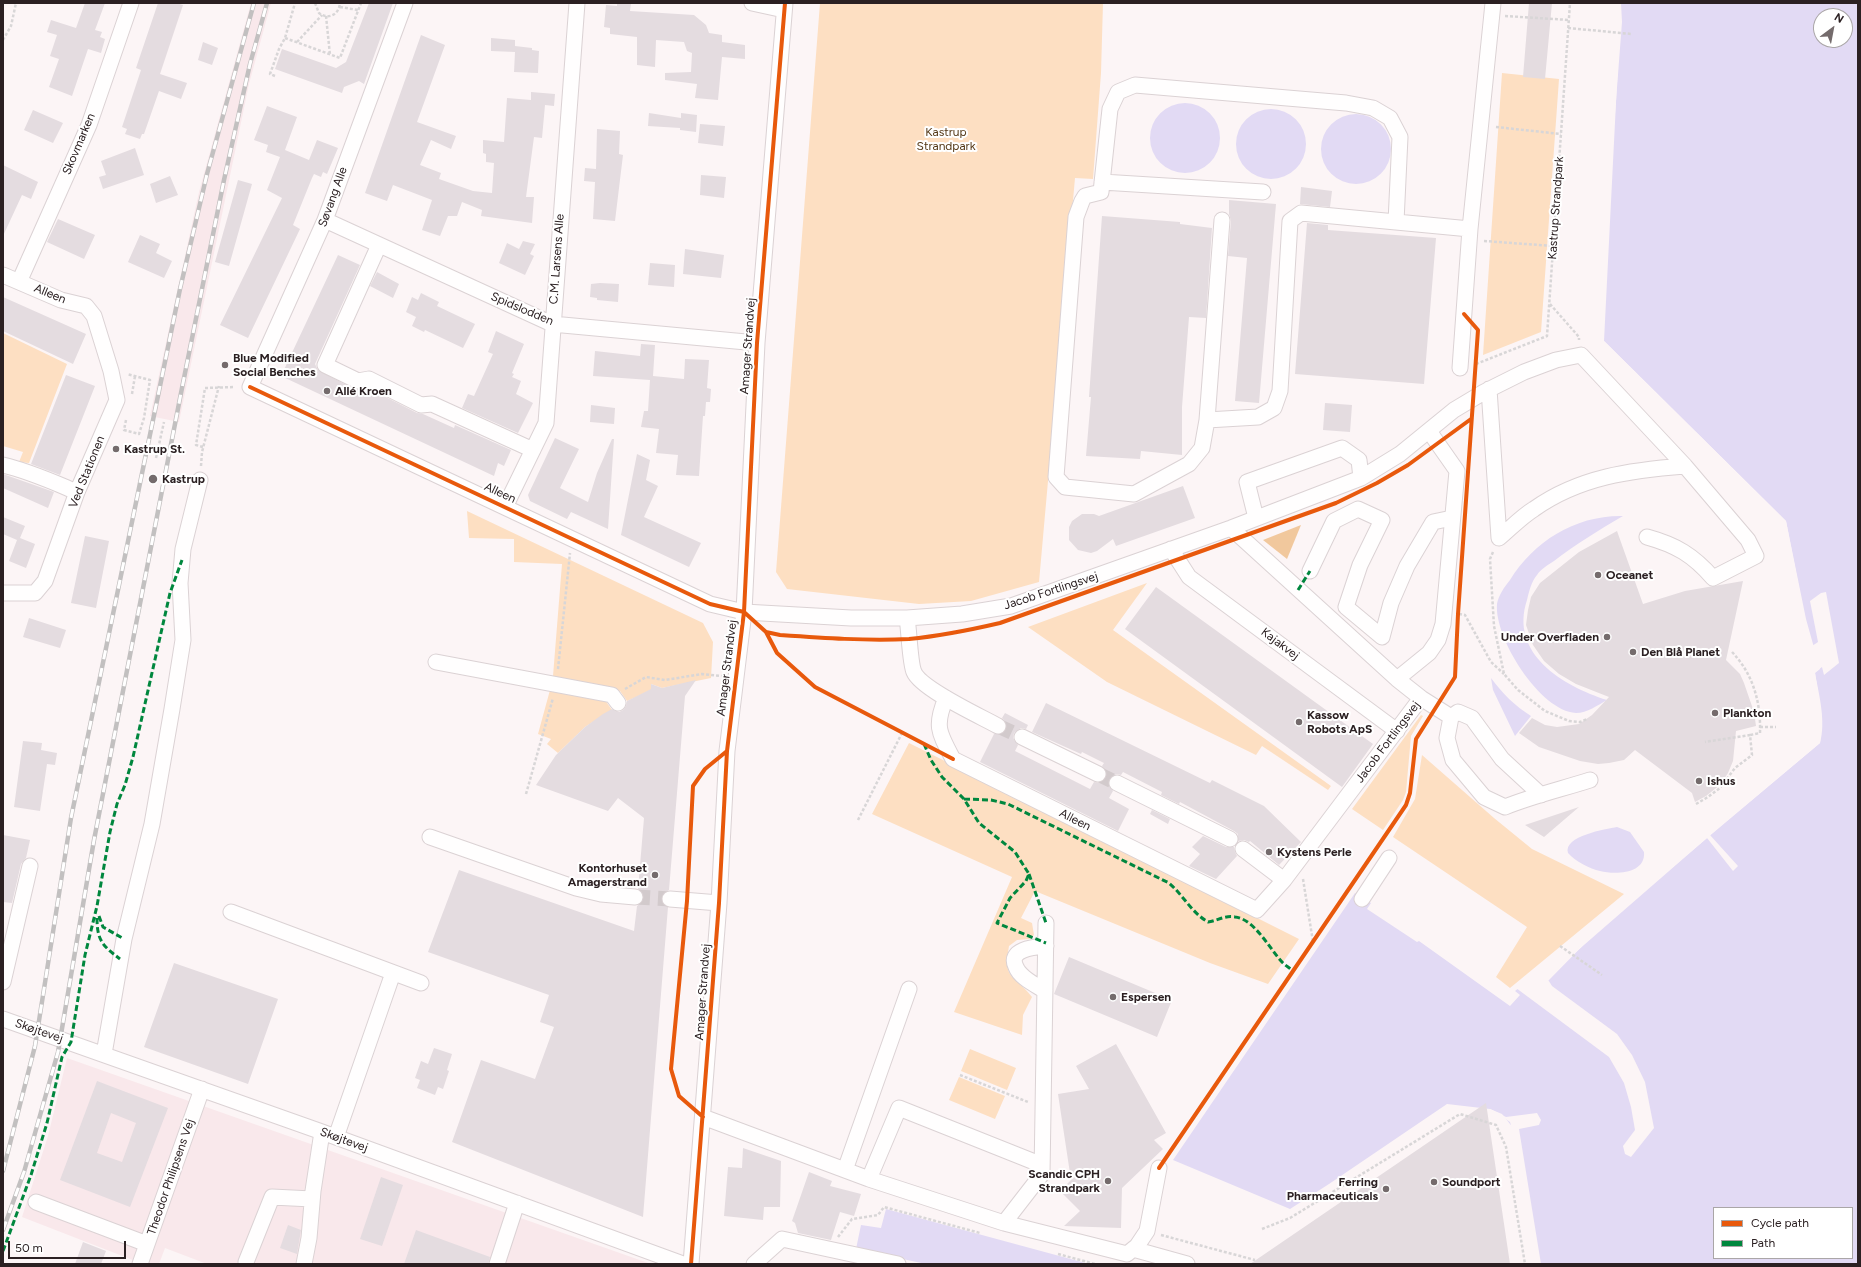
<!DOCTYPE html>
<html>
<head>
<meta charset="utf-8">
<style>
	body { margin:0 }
	#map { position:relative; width:1861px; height:1267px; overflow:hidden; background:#fcf5f6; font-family:Figtree,sans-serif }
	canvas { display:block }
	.frame { position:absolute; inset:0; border:4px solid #2b2022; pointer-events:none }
	.legend { position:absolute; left:1713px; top:1207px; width:140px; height:52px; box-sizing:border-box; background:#fff; border:1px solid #aaa6a7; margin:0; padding:5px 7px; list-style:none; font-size:12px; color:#2b2022 }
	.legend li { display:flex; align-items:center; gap:8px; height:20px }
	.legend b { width:20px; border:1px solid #aaa6a7 }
	.north { position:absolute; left:1813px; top:8px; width:40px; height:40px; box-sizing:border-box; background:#fff; border:1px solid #aaa6a7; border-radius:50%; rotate:32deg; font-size:11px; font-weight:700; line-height:16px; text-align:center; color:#2b2022 }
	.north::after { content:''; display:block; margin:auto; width:14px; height:18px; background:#746b6c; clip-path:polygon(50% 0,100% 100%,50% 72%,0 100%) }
	.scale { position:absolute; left:8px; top:1241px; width:118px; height:18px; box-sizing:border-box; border:2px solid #2b2022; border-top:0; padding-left:5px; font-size:12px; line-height:14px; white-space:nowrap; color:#2b2022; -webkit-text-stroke:3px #fff; paint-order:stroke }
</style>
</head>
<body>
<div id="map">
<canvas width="1861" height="1267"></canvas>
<div class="frame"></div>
<ul class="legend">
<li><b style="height:5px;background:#e8590c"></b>Cycle path</li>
<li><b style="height:5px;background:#00873e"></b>Path</li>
</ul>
<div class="north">N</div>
<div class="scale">50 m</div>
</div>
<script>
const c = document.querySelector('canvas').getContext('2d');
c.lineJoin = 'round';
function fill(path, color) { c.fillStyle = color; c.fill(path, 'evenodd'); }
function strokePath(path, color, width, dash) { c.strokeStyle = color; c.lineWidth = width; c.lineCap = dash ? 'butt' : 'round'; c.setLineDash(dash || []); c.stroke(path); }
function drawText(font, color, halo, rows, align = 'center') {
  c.font = font + ' Figtree,sans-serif'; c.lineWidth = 4; c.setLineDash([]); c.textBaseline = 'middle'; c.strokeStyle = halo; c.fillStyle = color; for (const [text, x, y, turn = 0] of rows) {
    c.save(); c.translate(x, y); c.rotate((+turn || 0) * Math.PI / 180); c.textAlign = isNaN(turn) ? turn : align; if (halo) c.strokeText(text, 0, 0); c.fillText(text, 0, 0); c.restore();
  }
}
fill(new Path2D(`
	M251 3H271L249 84 179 422 150 416 199 192Z
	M67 1058 651 1264H207L165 1248 159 1264H143L22 1217 48 1136Z`), '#f9e8eb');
fill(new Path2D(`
	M820 3H1103L1101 73 1093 179 1075 178 1039 582 971 601 919 604 787 589 776 572Z
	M1502 73 1559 79 1541 332 1483 355Z
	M3 333 67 364 29 463 19 462 23 452 3 446Z
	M467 511 703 623 713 642 711 678 662 688 651 684V691L627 701 620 691 553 676 562 564 514 562V539L469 538Z
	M1147 583 1113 630 1331 786 1328 790 1262 746 1256 755 1107 682 1028 627Z
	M550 690 605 700 612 710 585 727 558 753 547 744 551 739 538 734Z
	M1421 715 1423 716 1411 736 1406 792 1403 800 1383 830 1352 809Z
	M909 743 1299 939 1268 984 1210 963 1035 891 1021 918 1032 923 1034 935 1030 939 1017 940 1009 946C1003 981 1013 973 1032 997L1023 1015 1022 1035 954 1012 1012 877 872 814Z
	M1422 755 1494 818 1532 849 1624 894 1510 988 1496 977 1527 927 1393 837 1415 799Z
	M970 1049 1016 1068 1007 1090 961 1071Z
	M959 1077 1005 1096 995 1119 949 1100Z`), '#fddfc2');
fill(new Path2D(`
	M1301 525 1287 559 1263 540Z`), '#f1c89d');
fill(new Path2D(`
	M1621 3H1858V1264H1539L1520 1149 1514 1129 1502 1114 1490 1109 1447 1104 1329 1184 1290 1209 1173 1160 1355 893 1371 903 1367 909 1417 942 1419 941 1510 1006 1520 995 1515 991 1520 987H1532L1549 980 1600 928 1820 743C1826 721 1819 695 1815 673L1820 669 1806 619 1786 521 1604 341 1603 271 1622 22ZM1821 16H1845V40H1821ZM1714 1208H1852V1258H1714Z
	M1150 138a35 35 0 1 1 70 0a35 35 0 1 1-70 0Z
	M1236 144a35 35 0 1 1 70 0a35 35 0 1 1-70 0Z
	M1321 149a35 35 0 1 1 70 0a35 35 0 1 1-70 0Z
	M1623 516C1599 530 1576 544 1554 561 1548 565 1541 569 1537 575 1531 582 1529 592 1527 600 1509 654 1563 686 1607 700 1598 705 1587 713 1576 713 1540 711 1494 638 1497 604 1498 596 1505 586 1510 580 1534 541 1576 515 1623 516Z
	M1491 678C1502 693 1515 706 1531 716L1515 736 1493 690Z
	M1617 827 1630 832 1644 852C1646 874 1615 875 1600 871 1590 869 1575 861 1568 853 1563 836 1606 829 1617 827Z
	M886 1209 1089 1264H926L856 1249 861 1225 881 1228Z`), '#e2daf4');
fill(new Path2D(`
	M1619 3H1621L1604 341 1786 521 1807 629 1784 522 1602 342 1601 271 1620 22Z
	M1826 592 1839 663 1824 675 1822 667 1813 674 1818 668 1812 646 1818 642 1810 601 1821 593Z
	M1815 673 1822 719 1820 743 1710 835 1738 866 1733 871 1707 838 1561 965 1599 926 1818 742 1820 734V719L1813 675Z
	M1547 978 1552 986 1617 1034 1632 1055 1645 1082 1654 1128 1631 1157 1625 1154 1623 1146 1635 1130 1631 1107 1624 1083 1609 1057 1516 988 1520 985H1532Z
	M1490 1109 1506 1117 1537 1113 1541 1120 1539 1125 1519 1129 1541 1264H1537L1518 1149 1510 1122 1501 1116 1490 1111Z`), '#fcf5f6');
fill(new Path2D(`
	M85 3H105L95 30 102 32 100 37 105 39 101 53 88 49 72 96 49 87 59 59 50 56 57 35 47 32 51 20 76 28Z
	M158 3H176L183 5 160 74 187 83 181 99 159 91 144 134H142L140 139 125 134 127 129 122 127 141 70 136 68Z
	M369 3H393L364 84 359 81 344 87 342 93 275 69 282 49 336 68 346 62Z
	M617 3H631L630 11 694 15 706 25 709 33 722 35V42L745 45V59L722 57 718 100 695 98 697 84 665 80V73L691 72 692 53 687 51 684 42 656 40 655 67 637 65V37L610 34V28L604 27 606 5 617 6Z
	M1529 3H1552L1545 79 1523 77Z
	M421 35 445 45 417 122 456 136 451 149 431 140 420 165 441 173 439 179 473 191 492 193 494 163 486 162V154L483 153V140L504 142 507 98 531 100V92L555 94 554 106 545 105 542 138 534 137 526 197H534L532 223 481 216 482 210 462 202 457 216H448L440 236 422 230 432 200 393 185 387 201 365 193Z
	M491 38 515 40V46L532 48V50L539 51 538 73 514 72 515 52 491 51Z
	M203 42 218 48 212 65 198 60Z
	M267 106 297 117 285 150 309 160 317 140 338 148 327 174 323 172 321 177 314 174 312 178 293 225 300 229 248 338 220 325 282 198 267 190 280 157 266 152 268 145 254 140Z
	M33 110 63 123 53 143 24 130Z
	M649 113 681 118V113L697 115 696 132 680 130V128L648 126Z
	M700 124 725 126 723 146 698 143Z
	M597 129 620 131 619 154 623 155 615 221 593 219 595 182 584 181 585 168 596 169Z
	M135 148 144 175 103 189 99 177 106 175 101 161Z
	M3 165 38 182 31 199 22 195 3 236Z
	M701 175 726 177 724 198 700 195Z
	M170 176 178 195 156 203 150 184Z
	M238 180 252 184 229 266 215 262Z
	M1301 187 1332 191 1330 207 1300 204Z
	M1229 200 1276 204 1259 403 1235 401 1247 258 1228 256 1231 221 1229 214Z
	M1102 216 1180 222V224L1212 228 1206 318 1189 317 1182 407V455L1141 451 1140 459 1086 456 1091 397H1089Z
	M58 219 95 235 84 259 47 242Z
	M1307 223 1328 225V230L1436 238 1424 384 1295 374Z
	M140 235 160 244 156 253 172 261 164 278 128 262Z
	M523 241 535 244 530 254 534 256 525 275 499 263 507 243 519 249Z
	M685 249 724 255 721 278 683 274Z
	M338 255 360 265 315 364 318 370 354 389 368 388 417 413 423 414 454 428 455 425 511 450 504 466 498 463 494 476 281 376Z
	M650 263 675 265 674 287 648 285Z
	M377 272 399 284 393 298 370 286Z
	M600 283 619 284 618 302 597 300V298L590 297 591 284Z
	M421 293 439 302 437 306 475 324 463 348 425 330 424 332 412 326 416 317 406 312 412 297 418 300Z
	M3 297 86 334 73 364 3 331Z
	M496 331 524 344 512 373 514 374 512 377 521 381 516 394 533 403 518 433 462 408 468 394 474 396 493 354 488 352Z
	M641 344 655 345 653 376 684 379 685 359 709 360 707 388 711 389 710 402H706L705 416H703L699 476 676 475 678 455 656 453 659 429 641 427 644 411H648L650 380 593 376 595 351 640 356Z
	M66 375 95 386 60 475 31 464Z
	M1325 403 1352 405 1350 432 1323 430Z
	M591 405 615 408 614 424 590 422Z
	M555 438 579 449 560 488 588 502 597 473 612 439H614L608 529 571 512 567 519 530 501 528 495Z
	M637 454 650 460 646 480 658 486 644 517 701 543 689 567 621 535Z
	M3 474 54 492 48 508 3 488Z
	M1183 486 1195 518 1116 546 1113 539 1097 551 1091 553 1078 550 1069 540V527L1072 521 1082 514H1094L1099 516Z
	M3 517 25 526 20 538 35 544 26 568 9 561 17 540 3 534Z
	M1617 531 1643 604 1685 591 1743 581 1726 660 1740 674 1744 683 1754 712 1756 726 1736 731 1733 761 1728 773 1720 785 1706 796 1695 802 1692 793 1635 750 1624 760 1609 763 1598 764 1580 761 1539 747 1519 733 1532 718 1545 725 1557 727 1579 724 1592 715 1609 697 1576 684 1559 674 1544 661 1533 645 1526 625 1528 610 1531 597 1540 583 1579 552Z
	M85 536 109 541 96 608 71 603Z
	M1156 587 1373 744 1342 787 1125 629Z
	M29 618 66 630 60 648 23 637Z
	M696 680 685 696 669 890 663 894 661 898 662 903 668 907 643 1217 452 1142 481 1060 535 1079 554 1027 540 1022 549 995 428 952 459 870 634 931 637 906 642 902 644 897 643 893 638 889 644 818 618 798 608 811 536 785 556 755 585 727 603 714 612 709 619 712 623 710 626 706 627 701 651 689V684L662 688Z
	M1046 703 1210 783 1212 780 1264 806 1301 842 1279 865 1250 841 1249 842 1244 840 1238 841V834L1234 831 1180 802 1179 804 1161 795 1162 792 1123 772 1121 775 1117 774 1112 776 1108 783 1113 791 1109 798 1129 809 1118 831 980 762 994 734H1002L1006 730V722L1002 718 1005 713 1028 725 1026 729 1021 728 1014 733 1013 738 1018 745 1015 751 1090 789 1094 782 1099 783 1103 781 1107 774 1102 766 1104 763 1082 752 1081 754 1032 732Z
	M23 741 42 743 41 750 57 753 55 765 47 764 40 811 14 807Z
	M1579 807 1544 837 1525 825Z
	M1152 810 1170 819 1168 824 1150 814Z
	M3 835 30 840 26 858 21 864 12 903 3 902Z
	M1203 836 1226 847H1234L1235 852 1237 856 1216 879 1189 866 1200 854 1192 847Z
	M1069 957 1172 1000 1157 1037 1054 994Z
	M174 963 278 999 248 1084 144 1047Z
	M1116 1044 1166 1133 1154 1140 1163 1149 1122 1188 1121 1228 1064 1226 1080 1211 1060 1191 1071 1180 1058 1094 1089 1089 1076 1066Z
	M434 1048 452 1054 447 1070 449 1071 443 1089 438 1087 435 1095 417 1088 420 1080 415 1078 421 1061 428 1064Z
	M97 1081 168 1108 130 1207 60 1180ZM111 1113 136 1123 122 1162 97 1153Z
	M1486 1103 1510 1264H1250Z
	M743 1148 781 1161 780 1207H764L763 1220 724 1216 728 1167 742 1168Z
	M809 1172 832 1181 830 1186 861 1194 854 1216 840 1212 831 1240 798 1233 795 1223 792 1221Z
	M381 1177 403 1185 382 1246 360 1239Z
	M288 1225 301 1230 297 1254 280 1248Z
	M416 1230 490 1257 488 1264H404Z
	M83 1242 106 1251 101 1264H75Z`), '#e4dce0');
strokePath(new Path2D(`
	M998 726 1022 737
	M1098 774 1117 783
	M635 897 670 899`), '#d2cacc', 15, [15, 8]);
const minor = new Path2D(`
	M405 3 325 220 250 387 710 604 744 612 851 618H907L962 614 1011 606 1231 528 1361 478 1400 454 1454 410 1484 392 1524 372 1556 360 1581 355 1685 466 1748 540 1756 556 1713 578C1693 555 1676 545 1647 537
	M752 3 784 10
	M1102 182 1263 192
	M325 220 552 324 757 343
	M1222 220 1207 420 1258 417 1274 408 1280 391 1290 221 1301 213 1470 229
	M379 245 325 365 358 381 369 379 421 405 432 404 533 450
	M3 275 61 300 86 306 94 316 111 371 117 400 77 492 45 581 35 593H3
	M19 282 89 125 131 3
	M1460 368 1470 229 1493 3
	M1489 389 1499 538C1510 529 1521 517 1534 509 1579 477 1631 470 1685 466
	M1207 420 1202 448 1189 464 1134 494 1065 487 1056 477 1076 217 1082 201 1085 196 1101 192 1110 109 1118 92 1135 85 1346 103 1373 108 1390 118 1400 137 1396 222
	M3 465C29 471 53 482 77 492
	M505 507 546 423 577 3
	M1256 518 1247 482 1342 448 1359 460 1361 478
	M1171 549 1189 577 1397 731
	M1310 571 1334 521 1358 509 1382 520 1360 565 1346 607 1382 637 1391 603 1407 566 1433 522 1452 518
	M907 618C909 629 910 664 914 672 921 689 980 716 998 726
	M436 662 612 695 618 703
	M1397 679 1429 653 1438 640 1443 624 1457 471 1429 431
	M946 698C934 726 939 733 953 759L1257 910 1284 880 1421 698 1397 679 1231 528
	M1421 698 1451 717
	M1022 737 1098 774
	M1117 783 1230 839
	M1541 795 1502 759 1472 718 1458 712 1451 717 1447 738 1453 760 1484 797 1505 807C1532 796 1562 789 1590 780
	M430 837 576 888 601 894 635 897
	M1243 849 1284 880
	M670 899 719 903
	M1362 899 1389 858
	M231 912 421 983
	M3 982 30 866
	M1045 991C1036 985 1020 978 1016 967 1007 949 1035 947 1046 946
	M3 1019 322 1132 683 1264
	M104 1054 124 939 152 824 172 709 183 640 180 583 183 549 200 480
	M703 1117 869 1179 1004 1223 1127 1254 1137 1246 1147 1231 1159 1168
	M336 1137 393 973
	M845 1170 909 989
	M869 1179 899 1108 1042 1165
	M36 1202 147 1244
	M1004 1223 1042 1174 1046 923
	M1133 1249 1187 1264
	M246 1262 272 1197 312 1199
	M140 1264 202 1089
	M304 1264 309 1238 313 1191 322 1132
	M497 1264 517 1203
	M691 1264 719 903 727 751 744 612 757 343 785 3
	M754 1264 782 1239 898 1264`);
strokePath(minor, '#dbd2d4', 17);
strokePath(new Path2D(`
	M315 3 319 13C328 20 339 15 340 3
	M340 7 358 10
	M326 16 330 55
	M1505 16 1569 20
	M1568 28 1632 34
	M285 38 340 58 361 3
	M3 40 11 26 16 3
	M297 42 322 15
	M275 76 270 74 279 49 285 38 295 3
	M1496 127 1561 134
	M1484 241 1553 246
	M1550 304 1579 337V340
	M1476 364 1547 336 1570 3
	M132 394 135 376
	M126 420 124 430 139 434 144 418 150 380 127 374
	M203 447 196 445 205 388 235 387
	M156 458 164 422
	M201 466 202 452 219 386
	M1493 552 1490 559 1494 626 1504 674 1518 690 1545 711 1569 721 1580 722 1587 719
	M1459 614 1465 615 1491 662 1504 674
	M1732 652C1753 674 1761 702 1760 733L1750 735
	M558 669 570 553
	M625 689 646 677 665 680 702 674 722 676
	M1760 727H1776
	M526 794 553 698
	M1696 804 1708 797 1720 788 1735 768 1752 755 1750 735 1705 742
	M858 820 902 733
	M1303 879 1313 942
	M1560 946 1602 975
	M960 1075 1028 1102
	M1262 1229 1290 1218 1460 1114 1496 1125 1506 1147 1525 1264
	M1161 1235 1255 1260
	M838 1237 852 1219 878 1215 884 1207 980 1233
	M1058 1254 1095 1264`), '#d8d6d7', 2.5, [3, 2]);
strokePath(minor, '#fffefe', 15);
const rail = new Path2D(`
	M3 1171 35 1046 71 818 180 289 207 174 254 3
	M3 1230 24 1172 58 1052 94 840 182 388 224 180 250 64 267 3`);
strokePath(rail, '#c2c0c0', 4.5);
strokePath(rail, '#fff', 3, [9]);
strokePath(new Path2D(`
	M1298 590 1310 571
	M924 744 931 760 942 777 964 799 979 823 1015 852 1029 874 1026 881 1010 898 997 923 1046 943
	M964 799 991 800 1008 804 1169 883C1183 895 1192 913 1208 922 1217 921 1225 915 1235 917 1255 919 1270 950 1283 963 1286 966 1290 968 1293 971
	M1029 874 1046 923
	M99 916 103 927 124 939
	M97 918C97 941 103 946 120 959
	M3 1251 31 1175 47 1123 62 1057 71 1042 85 955 97 906 110 832 117 804 125 785 133 757 170 593 182 560`), '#00873e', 3, [6, 3]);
strokePath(new Path2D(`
	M250 387 710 604 744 612 766 632 780 635C823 638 866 641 909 639 940 636 970 630 1000 623L1336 503 1377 483 1408 465 1471 419
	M766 632 777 653 815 687 953 759
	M703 1117 679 1096 671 1069 687 901 693 786 705 769 727 751
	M1159 1168 1406 805 1410 793 1416 739 1455 677 1458 614 1478 330 1464 314
	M691 1264 719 903 727 751 744 612 757 343 785 3`), '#e8590c', 4);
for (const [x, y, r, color] of [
	[225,365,4,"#746b6c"],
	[327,391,4,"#746b6c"],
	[116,449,4,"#746b6c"],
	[153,479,5,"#746b6c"],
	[1598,575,4,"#746b6c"],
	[1607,637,4,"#746b6c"],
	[1633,652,4,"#746b6c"],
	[1715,713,4,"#746b6c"],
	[1299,722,4,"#746b6c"],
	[1699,781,4,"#746b6c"],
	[1269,852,4,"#746b6c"],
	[655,875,4,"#746b6c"],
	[1113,997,4,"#746b6c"],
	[1108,1181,4,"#746b6c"],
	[1434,1182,4,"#746b6c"],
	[1386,1189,4,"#746b6c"]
]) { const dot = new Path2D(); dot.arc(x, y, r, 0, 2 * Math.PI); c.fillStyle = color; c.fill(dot); strokePath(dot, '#fff', 1.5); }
drawText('12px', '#533715', '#fff', [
	["Kastrup",946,132],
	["Strandpark",946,146]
]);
drawText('12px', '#2b2022', '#fff', [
	["Skovmarken",79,144,-67],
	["Søvang Alle",333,197,-70],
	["Kastrup Strandpark",1556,208,-86],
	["C.M. Larsens Alle",557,259,-86],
	["Alleen",50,294,22],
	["Spidslodden",522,309,23],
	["Amager Strandvej",748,346,-86],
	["Ved Stationen",87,472,-68],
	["Alleen",500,493,25],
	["Jacob Fortlingsvej",1051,591,-18],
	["Kajakvej",1280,644,37],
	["Amager Strandvej",727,668,-83],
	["Jacob Fortlingsvej",1388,742,-53],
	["Alleen",1075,820,27],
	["Amager Strandvej",703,992,-86],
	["Skøjtevej",39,1031,19],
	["Skøjtevej",344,1140,20],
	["Theodor Philipsens Vej",171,1177,-71]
]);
drawText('bold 12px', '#2b2022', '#fff', [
	["Blue Modified",233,358],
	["Social Benches",233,372],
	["Allé Kroen",335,391],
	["Kastrup St.",124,449],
	["Kastrup",162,479],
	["Oceanet",1606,575],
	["Under Overfladen",1599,637,"right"],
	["Den Blå Planet",1641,652],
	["Plankton",1723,713],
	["Kassow",1307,715],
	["Robots ApS",1307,729],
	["Ishus",1707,781],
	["Kystens Perle",1277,852],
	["Kontorhuset",647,868,"right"],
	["Amagerstrand",647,882,"right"],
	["Espersen",1121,997],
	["Scandic CPH",1100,1174,"right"],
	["Strandpark",1100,1188,"right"],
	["Ferring",1378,1182,"right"],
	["Pharmaceuticals",1378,1196,"right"],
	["Soundport",1442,1182]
], 'left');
</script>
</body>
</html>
